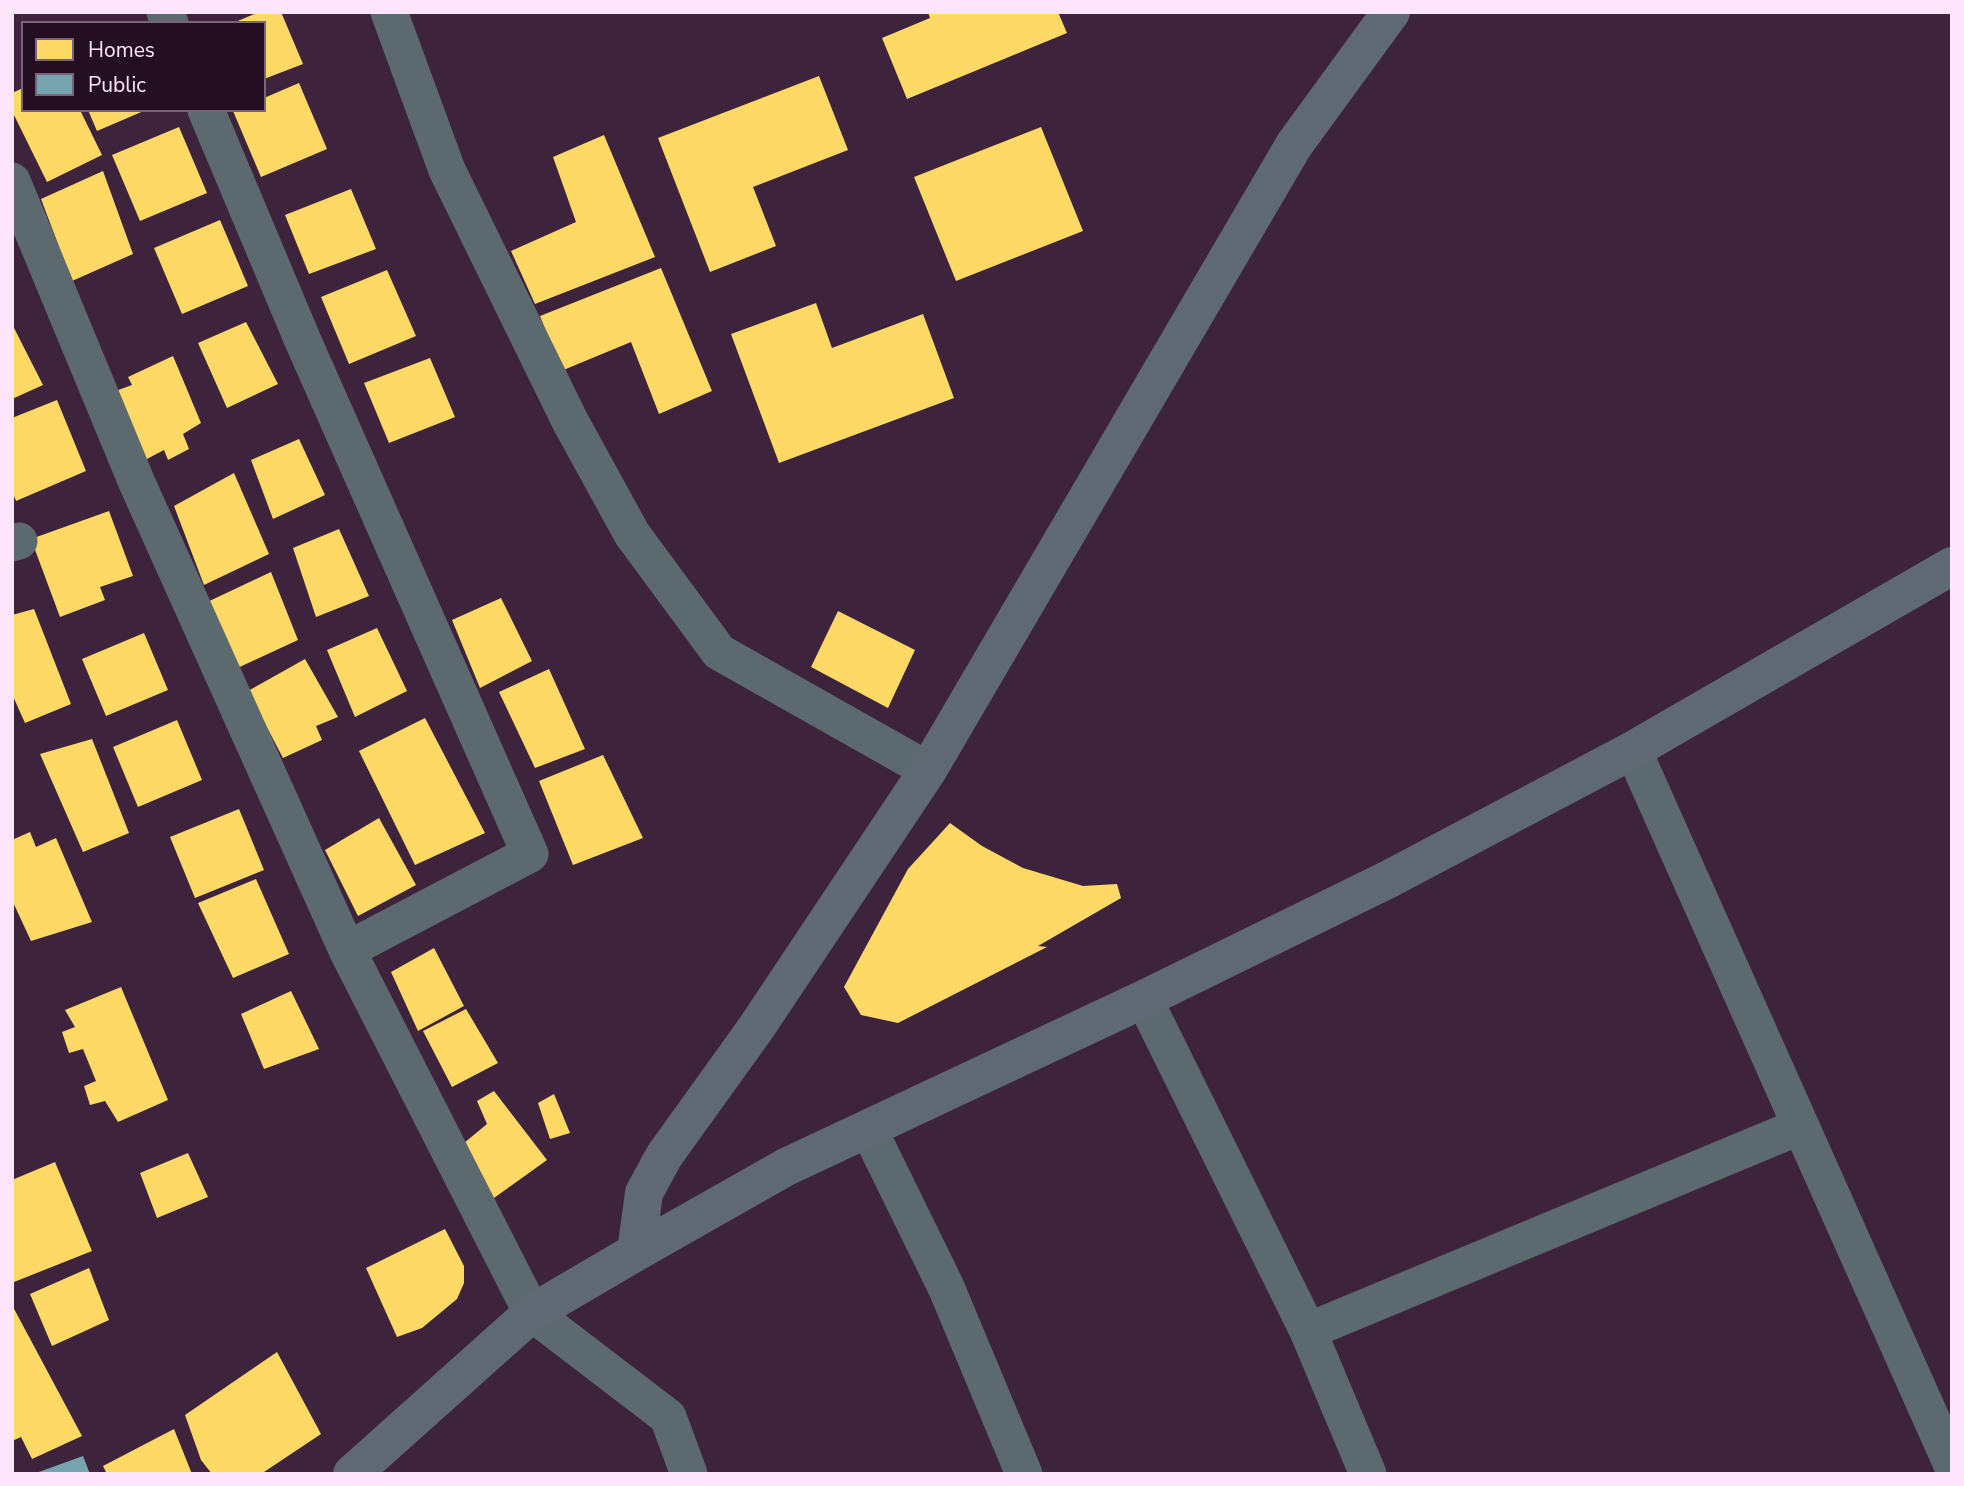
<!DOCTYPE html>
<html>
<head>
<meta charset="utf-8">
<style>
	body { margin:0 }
	#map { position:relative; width:1964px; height:1486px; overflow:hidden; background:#3d233c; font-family:"Nunito Sans",sans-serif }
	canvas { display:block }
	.frame { position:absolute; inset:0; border:14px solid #fee5fb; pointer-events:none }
	.legend { position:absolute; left:21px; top:21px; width:245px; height:91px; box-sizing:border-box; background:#230e22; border:2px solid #7b6479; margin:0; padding:9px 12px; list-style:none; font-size:21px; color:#fee5fb }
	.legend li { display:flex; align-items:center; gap:14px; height:35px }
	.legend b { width:35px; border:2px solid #7b6479 }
</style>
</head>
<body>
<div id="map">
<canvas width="1964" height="1486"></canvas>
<div class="frame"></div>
<ul class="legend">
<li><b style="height:19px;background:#ffd966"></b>Homes</li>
<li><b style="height:19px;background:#76a5af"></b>Public</li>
</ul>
</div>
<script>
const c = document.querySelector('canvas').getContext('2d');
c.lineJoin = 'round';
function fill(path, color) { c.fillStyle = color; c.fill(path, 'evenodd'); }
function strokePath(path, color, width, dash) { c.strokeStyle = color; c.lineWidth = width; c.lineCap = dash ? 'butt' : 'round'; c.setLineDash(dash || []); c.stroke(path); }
fill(new Path2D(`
	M259 12H281L303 64 264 79V23H233Z
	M928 12H1058L1067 33 907 99 882 38 930 18Z
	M819 76 848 150 753 187 776 246 710 272 658 138Z
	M299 83 327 149 261 177 233 111 264 110V98Z
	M23 88V110H80L102 155 47 182 12 111V93Z
	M88 110H146L97 131Z
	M179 127 207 193 140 221 112 155Z
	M1041 127 1083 231 956 281 914 177Z
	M604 135 655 257 535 304 511 251 576 222 553 157Z
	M103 171 133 254 72 281 41 199Z
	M351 189 376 249 309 274 285 215Z
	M220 220 248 286 182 314 154 248Z
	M661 268 712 391 659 414 631 342 561 371 540 316Z
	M387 270 416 336 349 364 321 297Z
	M816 303 832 348 923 314 954 398 779 463 731 334Z
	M246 322 278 384 227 408 198 343Z
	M12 324 43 385 12 399Z
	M173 356 201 423 183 434 189 449 168 460 164 450 143 461 110 393 132 385 128 377Z
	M430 358 455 417 389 443 364 383Z
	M57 400 86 471 16 501 12 491V418Z
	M299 439 325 495 273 519 251 460Z
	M234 473 269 554 204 585 174 506Z
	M109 511 133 576 100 587 105 600 60 617 31 539Z
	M339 529 369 596 316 617 293 548Z
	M271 572 298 640 231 671 203 604Z
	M501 598 532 661 480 688 452 620Z
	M34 609 71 704 25 723 12 694V615Z
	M838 611 915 650 888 708 811 667Z
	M377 628 407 691 355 717 327 650Z
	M144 633 168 690 106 716 82 659Z
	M305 659 338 717 316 726 322 740 283 758 248 691Z
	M549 669 585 749 535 768 499 692Z
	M425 718 485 833 415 865 359 751Z
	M177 720 202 780 138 807 113 747Z
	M92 739 129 833 83 852 40 754Z
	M603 755 643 838 573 865 539 781Z
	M239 809 264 870 195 898 170 837Z
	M379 818 416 885 358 916 325 850Z
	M950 823 982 846 1023 868 1083 886 1117 884 1121 898 1038 946 1047 947 898 1023 861 1015 844 987 908 869Z
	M30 832 36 847 56 838 92 922 31 941 12 900V840Z
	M256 879 289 954 233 978 198 903Z
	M434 948 464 1006 418 1031 391 972Z
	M121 987 168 1100 118 1122 105 1101 90 1105 84 1086 96 1081 83 1049 69 1053 62 1032 75 1027 65 1010Z
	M291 991 319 1049 264 1069 241 1014Z
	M466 1009 498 1063 452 1087 423 1031Z
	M494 1091 547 1160 494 1198 458 1148 487 1124 477 1101Z
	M554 1094 570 1133 550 1139 538 1103Z
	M188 1153 208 1197 157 1218 140 1173Z
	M55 1162 92 1251 14 1282 12 1180Z
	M445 1229 464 1266V1283L457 1299 422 1328 397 1337 366 1268Z
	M89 1268 109 1320 52 1346 30 1294Z
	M12 1305 82 1436 32 1459 21 1437 12 1441Z
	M277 1352 321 1434 261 1474H212L201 1460 185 1415Z
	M174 1429 192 1474H107L103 1466Z`), '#ffd966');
fill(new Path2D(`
	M83 1456 90 1474H36V1473Z`), '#76a5af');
strokePath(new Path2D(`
	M165 12 170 23
	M389 12 447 170 570 421 632 534 719 652 928 770
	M206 110 303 341 530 854 347 950
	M12 181 137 483 347 950 532 1313 668 1417 689 1474
	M12 543 19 541
	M1633 750 1952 1465
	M1144 999 1308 1331 1368 1474
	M869 1130 946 1287 1024 1474
	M1308 1331 1801 1126`), '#5c696f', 37);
strokePath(new Path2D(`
	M636 1252 644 1193 664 1156 756 1028 928 770 1294 145 1391 12
	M352 1474 532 1313 636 1252 786 1167 1144 999 1389 879 1633 750 1952 566`), '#5f6973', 38);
</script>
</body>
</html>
